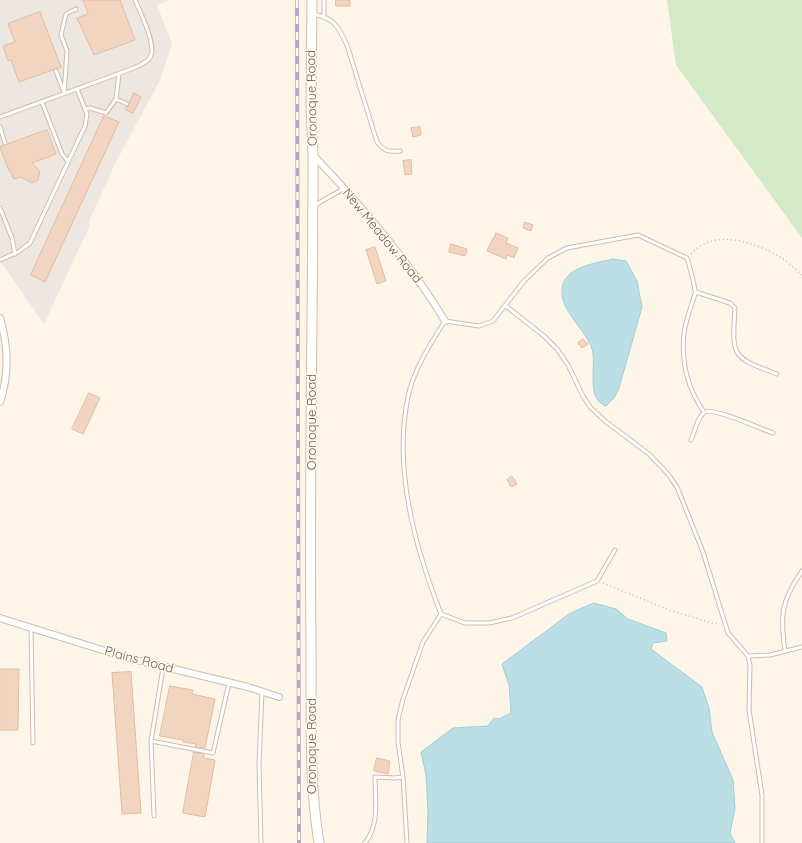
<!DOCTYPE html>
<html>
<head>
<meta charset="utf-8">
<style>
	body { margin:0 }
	canvas { display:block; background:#fcf5e8 }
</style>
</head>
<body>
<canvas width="802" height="843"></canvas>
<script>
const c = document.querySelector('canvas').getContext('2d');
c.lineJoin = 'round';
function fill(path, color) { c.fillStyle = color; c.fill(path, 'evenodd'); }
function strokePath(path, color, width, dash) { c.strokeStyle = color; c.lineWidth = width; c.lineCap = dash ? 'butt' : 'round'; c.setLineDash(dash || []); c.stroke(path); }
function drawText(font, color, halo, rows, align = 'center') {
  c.font = font + ' Quicksand,sans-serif'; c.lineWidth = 3; c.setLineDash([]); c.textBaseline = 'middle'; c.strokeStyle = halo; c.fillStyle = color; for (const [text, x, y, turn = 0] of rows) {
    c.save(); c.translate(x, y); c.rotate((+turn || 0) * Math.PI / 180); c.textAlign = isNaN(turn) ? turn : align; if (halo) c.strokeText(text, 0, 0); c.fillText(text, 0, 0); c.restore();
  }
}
fill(new Path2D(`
	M0 0H171L157 5 172 44 160 80 116 162 89 221 90 225 44 324 0 261Z`), '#ede7e1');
fill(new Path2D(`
	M667 0H802V238L676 65Z`), '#d4eac6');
const water = new Path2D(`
	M613 259 626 261 637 281 642 307 619 388 614 398 606 406C585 399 597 364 592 349 585 327 556 309 563 284 569 266 597 263 613 259Z
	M594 603 616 609 628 619 666 633 667 641 653 643 651 649 702 687 709 708 712 732 733 780 735 808 730 833 735 843H427L428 812 426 775 421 752 453 728 488 726 494 718 499 719 511 713 509 685 502 664 569 614Z`);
fill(water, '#bcdfe6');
strokePath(water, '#a2ced8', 1);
const building = new Path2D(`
	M83 0H120L135 40 94 55 77 18 88 14Z
	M336 0H350V6H336Z
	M40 12 61 67 19 82 11 60 8 61 3 46 15 42 8 24Z
	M134 93 141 97 133 113 126 110Z
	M104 116 119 122 45 282 31 275Z
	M420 127 421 135 413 137 411 128Z
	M47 130 56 154 32 163 40 171 38 180 32 183 21 177 14 179 10 171H9L0 147Z
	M411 160 412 174 405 175 403 161Z
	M525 222 533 225 531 231 523 228Z
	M496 233 508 238 506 243 518 248 514 258 507 255 506 259 487 251 493 238H494Z
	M451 244 467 249 465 256 449 252Z
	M375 247 386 281 377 284 366 250Z
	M583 339 588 344 582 348 578 343Z
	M89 393 100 398 83 434 72 429Z
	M512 476 517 484 511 487 507 480Z
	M0 669H19L18 730H0Z
	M131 672 141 813 122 814 112 673Z
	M170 686 193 690 192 694 215 699 205 748 195 747 196 744 183 742V740L160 736Z
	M194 752 204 754V758L215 760 205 817 183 813Z
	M377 758 390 761 388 774 374 771Z`);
fill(building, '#f1d5c0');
strokePath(building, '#e4bca0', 1);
const lane = new Path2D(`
	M313 14C334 18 338 26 347 45L377 142C385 152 389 152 400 151
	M324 17V0
	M56 71 64 92
	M64 94 67 51 61 35 66 14 76 9
	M116 99 127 104
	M42 102 62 154 68 161
	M85 109 90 108 106 113 116 99 119 74
	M0 117 134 68C140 65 149 62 151 55 156 44 140 11 135 0
	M0 127 5 143
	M315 205 345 188
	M0 208 12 238 15 254
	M0 260 18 252 30 243 85 126 87 114 77 89
	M696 292 730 303 735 308C732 357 731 357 777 374
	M506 306 544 336 557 349 568 365 583 396 590 407 605 421 649 454 668 474 677 487 703 552 728 633 748 656 750 665 749 710 762 795V843
	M691 440C695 432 697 417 705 412 712 407 762 429 773 433
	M615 550 597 581 512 618 489 623H465L441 614C415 547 393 469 408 397 413 371 430 344 445 321L479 326 493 321 524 281 548 258 567 248 638 235 687 258C689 264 696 289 695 294 691 307 686 319 684 333 681 361 688 389 704 412
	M31 628 33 743
	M785 651C780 615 781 601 802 571
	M748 656 770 655 802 647
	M151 741 213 753 229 683
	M154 816 151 741 163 668
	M261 843 259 764 262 692
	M365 843C380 824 375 800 375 777L394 778 403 777
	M407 843 403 777 398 742V720L403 699 423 642 441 614`);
const street = new Path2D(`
	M313 155C362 206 409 261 445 321
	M0 318C8 345 9 375 0 402
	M0 618 128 658 248 687 279 697`);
const secondary = new Path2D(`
	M312 0 311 106 313 155C313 316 309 478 311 639 312 707 308 776 319 843`);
strokePath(lane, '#cebdae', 5);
strokePath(street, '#cebdae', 8);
strokePath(secondary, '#d3bfae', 11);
strokePath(new Path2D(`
	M691 254C714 228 755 242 780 257 788 262 795 269 802 275
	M603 583 669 610 712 623H720`), '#d7b8a2', 1.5, [1, 3]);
strokePath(lane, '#fff', 3);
strokePath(street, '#fff', 6);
strokePath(secondary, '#fff', 9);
const rail = new Path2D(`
	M297 0 299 843`);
strokePath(rail, '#b8a6c6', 4);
strokePath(rail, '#fff9ee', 2.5, [8]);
drawText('13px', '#765c4c', '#fff9ee', [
	["Oronoque Road",312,98,-91],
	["New Meadow Road",382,236,51],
	["Oronoque Road",312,422,-90],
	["Plains Road",139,660,15],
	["Oronoque Road",312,746,-90]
]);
</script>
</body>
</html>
